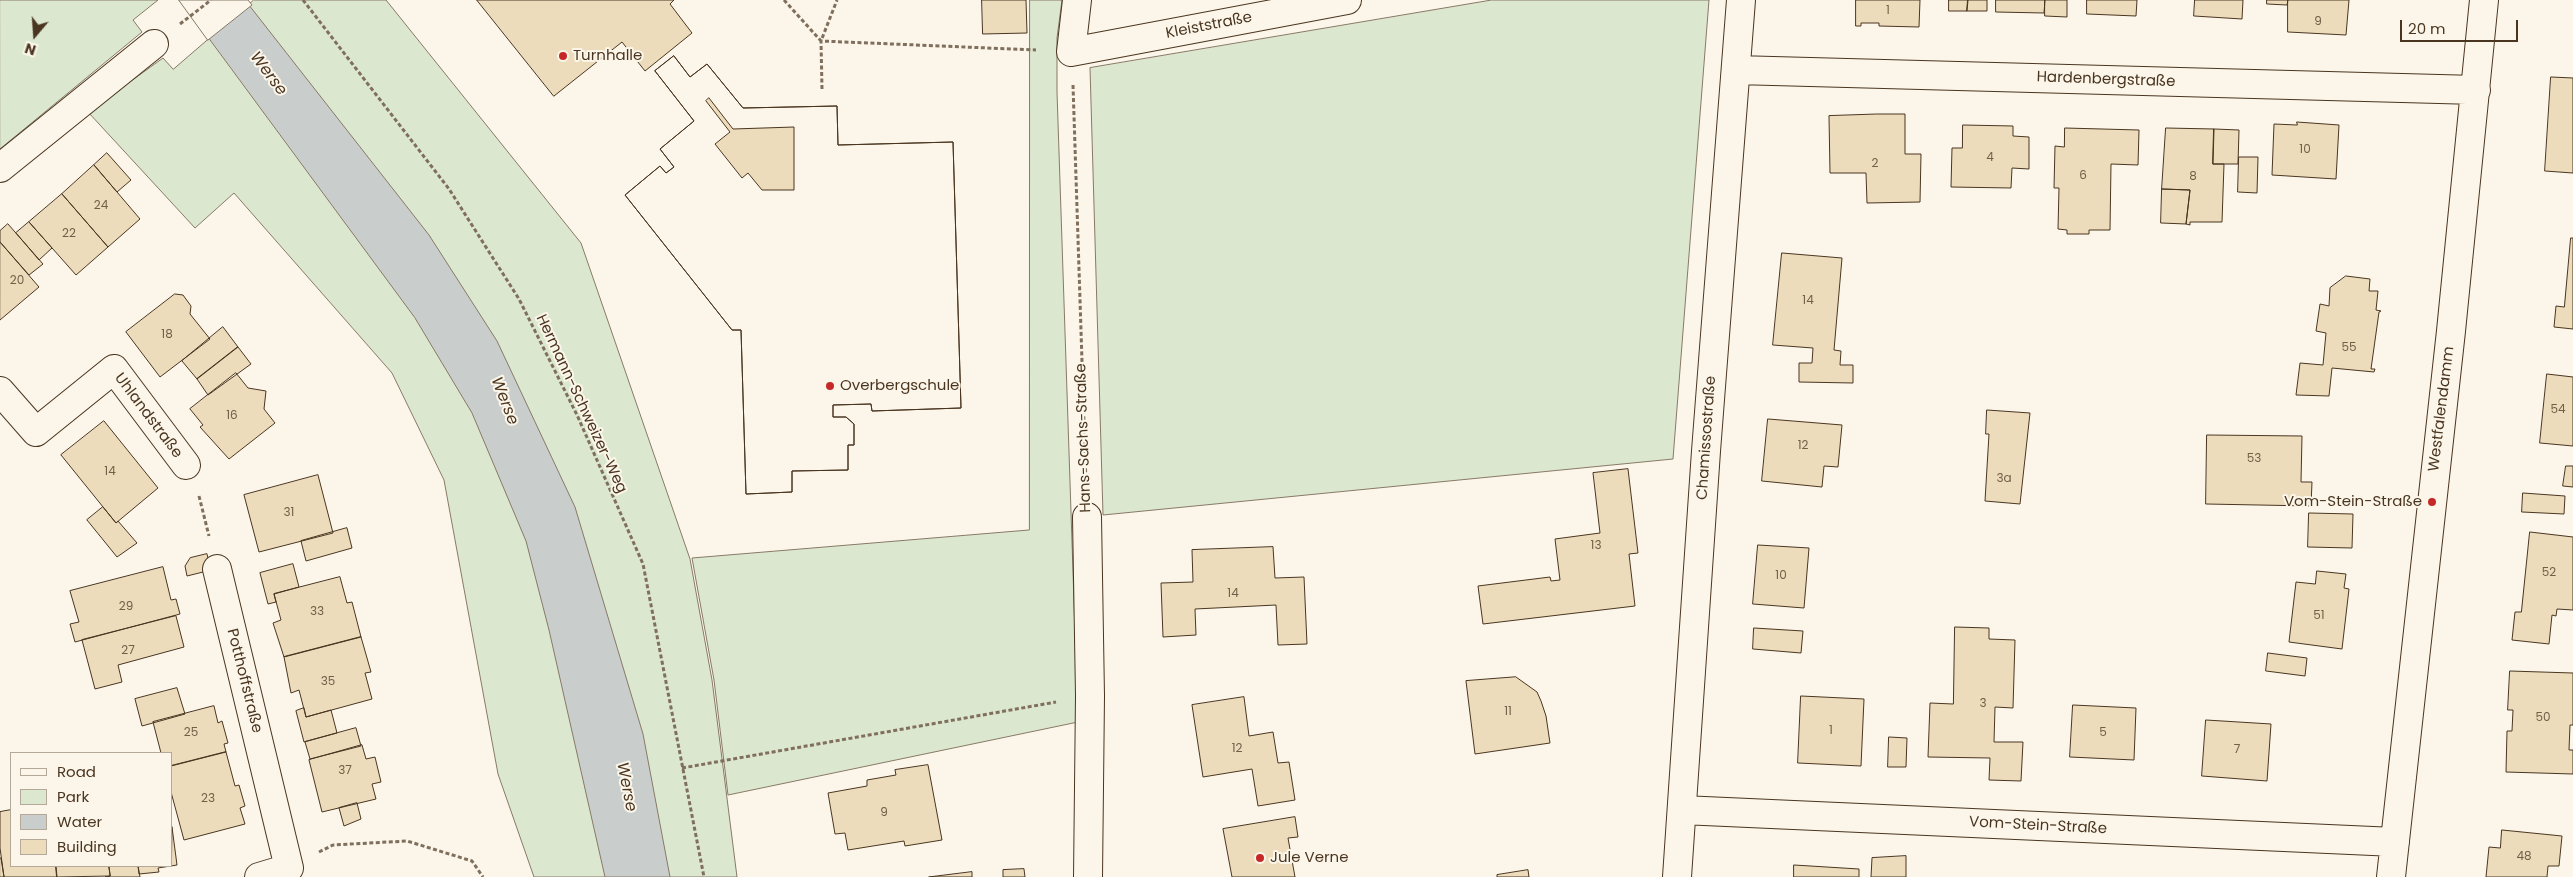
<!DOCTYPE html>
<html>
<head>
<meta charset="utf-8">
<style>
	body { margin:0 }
	#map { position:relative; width:2573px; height:877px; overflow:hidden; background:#fbf6e9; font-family:Poppins,sans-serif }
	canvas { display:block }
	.legend { position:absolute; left:10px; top:752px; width:162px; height:115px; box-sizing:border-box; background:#fbf6e9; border:1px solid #b4a999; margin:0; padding:6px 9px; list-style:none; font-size:15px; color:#4a3520 }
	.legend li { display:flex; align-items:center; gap:10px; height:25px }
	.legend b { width:25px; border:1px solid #b4a999 }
	.north { position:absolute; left:10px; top:10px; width:50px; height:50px; -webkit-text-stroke:4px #fbf6e9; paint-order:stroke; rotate:198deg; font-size:14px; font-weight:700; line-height:20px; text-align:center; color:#4a3520 }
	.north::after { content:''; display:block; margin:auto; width:18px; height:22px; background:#4a3520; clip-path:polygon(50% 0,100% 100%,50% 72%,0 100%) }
	.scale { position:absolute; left:2400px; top:20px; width:118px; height:22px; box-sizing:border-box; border:2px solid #4a3520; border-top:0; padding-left:6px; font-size:15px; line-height:18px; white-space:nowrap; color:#4a3520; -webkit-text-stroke:4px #fbf6e9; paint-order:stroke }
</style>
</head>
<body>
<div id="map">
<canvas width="2573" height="877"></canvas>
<ul class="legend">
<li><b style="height:6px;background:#fbf6e9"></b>Road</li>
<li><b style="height:14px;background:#dce7d0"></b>Park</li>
<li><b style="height:14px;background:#c9cecd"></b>Water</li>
<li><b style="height:14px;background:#ecdcbc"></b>Building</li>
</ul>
<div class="north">N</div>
<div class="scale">20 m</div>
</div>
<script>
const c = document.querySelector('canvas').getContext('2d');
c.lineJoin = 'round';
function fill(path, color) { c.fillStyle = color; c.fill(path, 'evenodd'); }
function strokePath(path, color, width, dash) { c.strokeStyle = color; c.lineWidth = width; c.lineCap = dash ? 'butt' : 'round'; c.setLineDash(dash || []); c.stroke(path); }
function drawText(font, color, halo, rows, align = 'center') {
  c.font = font + ' Poppins,sans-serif'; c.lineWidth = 4; c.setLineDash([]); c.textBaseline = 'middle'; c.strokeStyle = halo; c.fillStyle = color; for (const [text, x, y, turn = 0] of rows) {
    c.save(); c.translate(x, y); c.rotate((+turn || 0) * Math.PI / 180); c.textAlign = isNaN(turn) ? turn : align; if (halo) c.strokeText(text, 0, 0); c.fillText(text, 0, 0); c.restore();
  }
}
const green = new Path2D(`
	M0 0H158L133 20 142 32 0 149Z
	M254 0H386L581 243 690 559 712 680 737 877H534L498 774 444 480 392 373 234 193 195 228 88 112 163 58 173 69Z
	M1030 0H1062L1057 38V92L1078 722 728 795 714 680 692 558 1029 530Z
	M1492 0H1709L1673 459 1103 515 1090 68Z`);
fill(green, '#dce7d0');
strokePath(green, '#887966', 1);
const water = new Path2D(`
	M181 0H245L429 235 497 341 575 507 643 734 670 877H605L549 630 526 541 472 413 415 318Z`);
fill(water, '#c9cecd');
strokePath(water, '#887966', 1);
const pier = new Path2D(`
	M179 0H248L252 5 208 40Z`);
fill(pier, '#fbf6e9');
strokePath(pier, '#887966', 1);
const building = new Path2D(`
	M477 0H674L670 4 692 33 645 71 622 42 554 96Z
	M982 0H1026L1027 33 983 34Z
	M1856 0H1920L1919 27 1879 26V23H1861V26H1856Z
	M1949 0H1968L1967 11H1949Z
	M1968 0H1987V11H1967Z
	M1996 0H2045L2044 13 1996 12Z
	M2045 0H2067V17L2045 16Z
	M2087 0H2137L2136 16 2087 14Z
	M2195 0H2243L2242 19 2194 16Z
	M2267 0H2288L2287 5 2267 4Z
	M2288 0H2349L2346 35 2288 32Z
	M674 56 690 77 707 64 743 108 837 106 838 145 953 142 961 408 872 411 871 404 833 405V417H846L854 424V445H848V470L792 471V492L746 494 741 330H732L625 195 660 166 666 173 674 167 660 149 694 121 655 71ZM709 98 733 129 794 127V190H762L748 173 742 178 715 144 730 132 706 101Z
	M674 56 690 77 707 64 743 108 837 106 838 145 953 142 961 408 872 411 871 404 833 405V417H846L854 424V445H848V470L792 471V492L746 494 741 330H732L625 195 660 166 666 173 674 167 660 149 694 121 655 71Z
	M2551 77 2573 78V173L2545 171Z
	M1877 114H1905V154H1921L1920 202 1867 203 1866 173H1830L1829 116Z
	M2297 122 2339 125 2336 179 2272 175 2274 124 2297 125Z
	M1963 125 2013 126V136L2029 137V169L2012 168 2011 188 1951 187 1952 148H1962Z
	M2065 128 2139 130 2138 165 2111 164 2110 230H2089V234H2067V230L2058 229 2059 188H2054L2055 146 2064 147Z
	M2166 128 2214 129 2213 164H2224L2222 222H2190V225L2186 224 2190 190 2162 189Z
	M2214 129 2239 130 2238 164H2213Z
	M107 153 131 180 117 192 94 165Z
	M2239 157H2258L2257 193 2238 192Z
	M94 165 140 219 108 247 62 194Z
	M2162 189 2190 190 2186 224 2161 223Z
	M62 194 108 247 76 275 29 222Z
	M29 222 52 248 39 260 16 233Z
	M8 224 43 264 29 275 0 242V231Z
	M2571 238H2573V329L2554 327 2556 306 2564 307Z
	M0 242 39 287 0 320Z
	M1782 253 1842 258 1834 350 1841 351 1840 365H1853V383L1799 382V363H1812L1813 348 1773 345Z
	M2346 276 2370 279 2369 291H2378L2376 310 2381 311 2379 312 2371 369H2375L2374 372 2332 368 2329 396 2296 395 2300 363 2323 365 2326 333 2316 331 2320 304 2329 306 2330 288Z
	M175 294 183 295 191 306 190 314 210 339 160 377 126 332Z
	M223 327 238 347 197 379 182 361Z
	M238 347 251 364 208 395 197 379Z
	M236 373 248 388 266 391 264 409 275 423 229 459 200 427 203 425 190 409Z
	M2547 374 2573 377V446L2540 443Z
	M1987 410 2030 413 2020 504 1985 501 1989 434H1986Z
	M1768 419 1842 425 1838 467 1824 466 1822 487 1762 481Z
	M104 421 158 488 116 523 61 455Z
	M2207 435 2302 436 2301 482H2312L2311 506 2206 504Z
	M2566 466H2573V487L2563 486Z
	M1628 469 1638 553 1629 554 1635 606 1483 624 1478 586 1550 577 1551 581 1560 580 1555 539 1600 533 1593 473Z
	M318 475 333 533 259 552 244 495Z
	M2523 493 2565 496 2564 514 2522 512Z
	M103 507 116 523 118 521 137 543 117 557 87 520Z
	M2309 513 2353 514 2352 548 2308 547Z
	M347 528 352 548 306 561 301 541Z
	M2530 532 2573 537V610L2557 609 2556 616 2552 615 2549 644 2512 640 2515 612H2521Z
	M1758 545 1809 548 1804 608 1753 604Z
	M1273 547 1275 578 1304 577 1307 644 1278 645 1276 605 1195 609 1196 635 1163 637 1161 583 1193 582 1192 550Z
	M207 554 211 570 187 576 185 566 190 558Z
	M293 564 299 587 274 594 276 602 268 604 260 573Z
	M163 567 171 600 176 599 180 614 75 642 70 624 79 622 70 591Z
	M2317 571 2346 574 2344 588 2349 589 2342 649 2289 642 2296 582 2315 584Z
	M340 577 347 603 352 602 361 637 284 657 273 623 281 620 274 594Z
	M176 616 184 647 118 665 122 682 95 689 82 640Z
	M1955 627 1989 628V639L2015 640 2013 708 1995 707 1994 742H2023L2021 781 1989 780 1990 758 1928 757 1930 703 1953 704Z
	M1754 628 1803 631 1801 653 1753 649Z
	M361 637 371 672 365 673 372 699 306 717 299 690 291 693 284 657Z
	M2268 653 2307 658 2305 676 2266 671Z
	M2510 671 2573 673V725H2570L2569 750H2573V774L2506 772 2507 731H2512L2513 710H2508Z
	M1516 677 1537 692 1541 701 1546 716 1550 743 1475 754 1466 681Z
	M177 688 185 714 142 726 135 699Z
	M1801 696 1864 699 1861 766 1798 763Z
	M1244 697 1249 736 1273 732 1278 763 1289 762 1295 800 1258 806 1252 769 1203 777 1192 705Z
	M2073 705 2136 708 2134 760 2070 757Z
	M214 706 218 723 222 721 228 743 224 744 226 752 171 766V753H161L153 722Z
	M304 708 306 717 331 710 337 733 304 742 296 711Z
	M2206 720 2271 724 2267 781 2202 776Z
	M356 728 361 746 310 759 305 742Z
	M1889 737 1907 738 1906 767H1888Z
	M362 745 366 759 375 757 381 782 372 784 376 799 322 812 309 760Z
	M226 752 235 786 239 785 245 806 240 808 245 824 184 840 171 792V766Z
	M928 765 942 840 905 846 904 841 848 850 845 833 835 834 828 793 867 786V780L896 775 895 770Z
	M357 803 361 819 344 826 339 808Z
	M11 810V866H56L57 877H4L0 848V812Z
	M1295 817 1298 837 1288 838 1295 877H1232L1223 829Z
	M172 827 177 865 158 868 159 872 139 874 138 866H171Z
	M2502 830 2562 836 2559 866H2548L2547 877H2486L2489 847 2500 848Z
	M1906 856V877H1871L1872 858Z
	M0 858H1L4 877H0Z
	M1794 865 1859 869V877H1794Z
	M56 866H109L110 876 57 877Z
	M109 866H138L140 877H105L110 876Z
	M1024 869 1025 877H1003V870Z
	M1528 870 1529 877H1497V875Z
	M972 872V877H929Z`);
fill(building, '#ecdcbc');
strokePath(building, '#4a3520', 1);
const minor = new Path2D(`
	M1077 0 1071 52 1347 0
	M1736 70 2476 90
	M0 168 154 44
	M0 391 36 432 114 369 186 465
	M1087 517 1090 696 1088 877
	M217 569 289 868 259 877
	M1682 810 2395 842
	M1677 877 1706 451 1741 0
	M2391 877 2451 331 2484 0`);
strokePath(minor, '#4a3520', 30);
strokePath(new Path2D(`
	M303 0 449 189 519 299 577 415 643 564 704 877
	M784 0 821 41 837 0
	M180 24 211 0
	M1073 85 1086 484
	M822 89 821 41 1036 50
	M199 496 209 536
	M682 768 1056 702
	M319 852 333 845 407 841 472 861 483 877`), '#7f6f5c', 3, [4, 2.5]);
strokePath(minor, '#fbf6e9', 28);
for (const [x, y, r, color] of [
	[563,56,5,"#c62828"],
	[830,386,5,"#c62828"],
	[2432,502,5,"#c62828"],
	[1260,858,5,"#c62828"]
]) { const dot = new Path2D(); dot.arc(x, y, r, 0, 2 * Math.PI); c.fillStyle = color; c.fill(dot); strokePath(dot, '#fbf6e9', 2); }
drawText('12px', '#725f47', null, [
	["1",1888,11],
	["9",2318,22],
	["10",2305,150],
	["4",1990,158],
	["2",1875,164],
	["6",2083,176],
	["8",2193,177],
	["24",101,206],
	["22",69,234],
	["20",17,281],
	["14",1808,301],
	["18",167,335],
	["55",2349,348],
	["54",2558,410],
	["16",232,416],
	["12",1803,446],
	["53",2254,459],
	["14",110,472],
	["3a",2004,479],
	["31",289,513],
	["13",1596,546],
	["52",2549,573],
	["10",1781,576],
	["14",1233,594],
	["29",126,607],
	["33",317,612],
	["51",2319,616],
	["27",128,651],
	["35",328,682],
	["3",1983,704],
	["11",1508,712],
	["50",2543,718],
	["1",1831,731],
	["25",191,733],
	["5",2103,733],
	["12",1237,749],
	["7",2237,750],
	["37",345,771],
	["23",208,799],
	["9",884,813],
	["48",2524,857]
]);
drawText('15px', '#4a3520', '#fbf6e9', [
	["Kleiststraße",1209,26,-11],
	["Hardenbergstraße",2106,80,2],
	["Hermann-Schweizer-Weg",581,404,65],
	["Westfalendamm",2442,409,-83],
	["Uhlandstraße",148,416,53],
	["Hans-Sachs-Straße",1084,438,-92],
	["Chamissostraße",1707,438,-86],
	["Potthoffstraße",244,681,76],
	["Vom-Stein-Straße",2038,826,3]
]);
drawText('15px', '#4a3520', '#fbf6e9', [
	["Turnhalle",573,56],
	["Overbergschule",840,386],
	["Vom-Stein-Straße",2422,502,"right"],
	["Jule Verne",1270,858]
], 'left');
drawText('italic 16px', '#4a3520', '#fbf6e9', [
	["Werse",268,74,53],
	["Werse",504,401,69],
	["Werse",626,787,79]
]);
</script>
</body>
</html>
